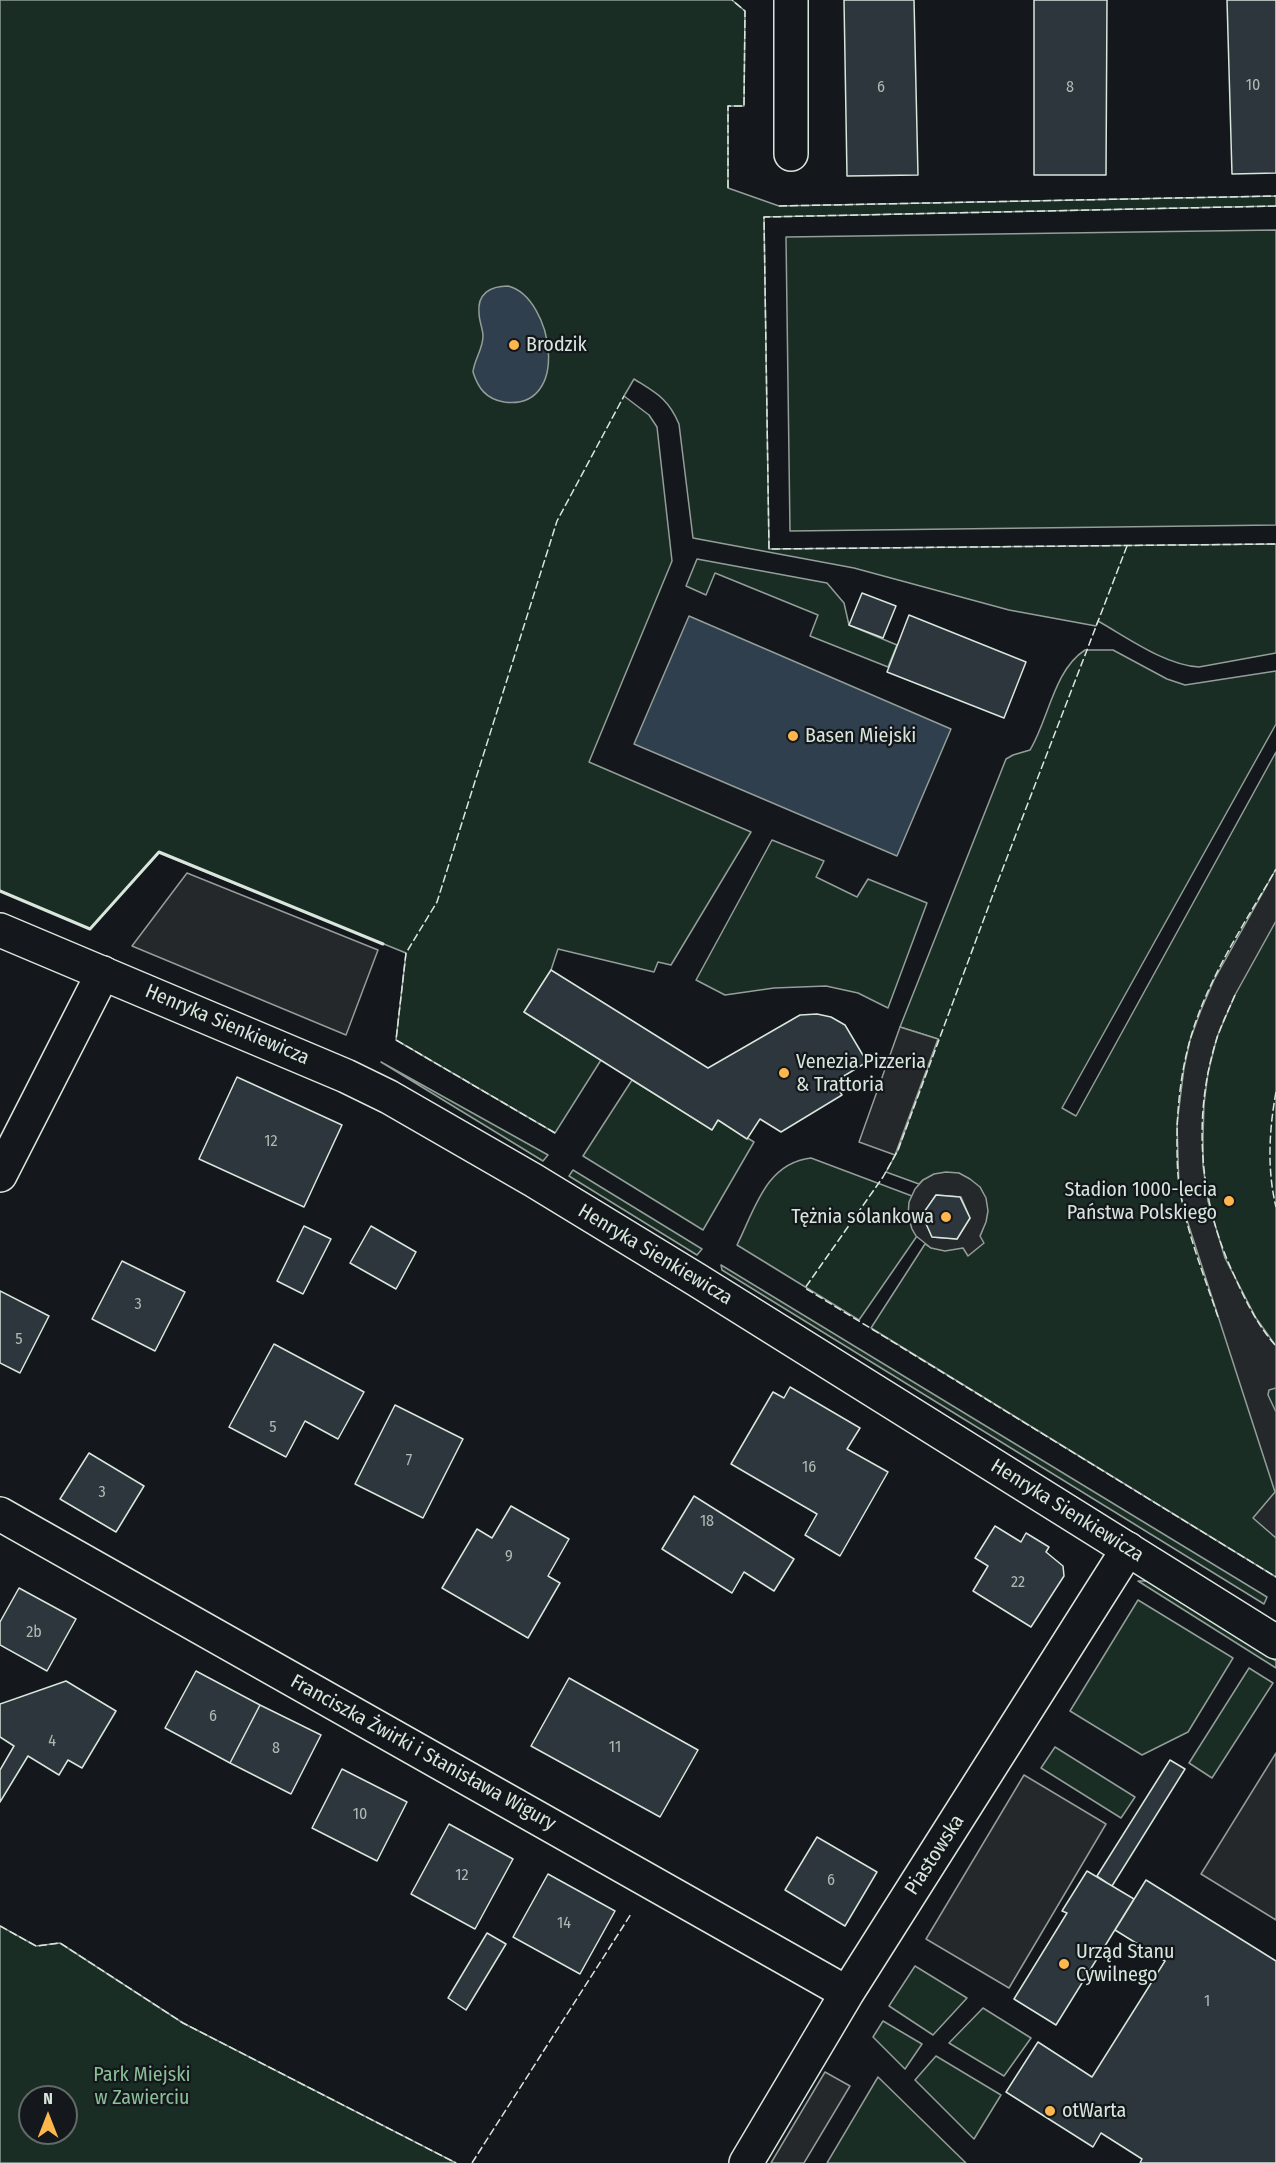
<!DOCTYPE html>
<html>
<head>
<meta charset="utf-8">
<style>
	body { margin:0 }
	#map { position:relative; width:1276px; height:2163px; overflow:hidden; background:#14181c; font-family:"Fira Sans Condensed",sans-serif }
	canvas { display:block }
	.north { position:absolute; left:18px; top:2085px; width:60px; height:60px; box-sizing:border-box; background:#14181c; border:2px solid #626a69; border-radius:50%; rotate:0deg; font-size:16px; font-weight:700; line-height:24px; text-align:center; color:#d8e6dc }
	.north::after { content:''; display:block; margin:auto; width:21px; height:27px; background:#ffb74d; clip-path:polygon(50% 0,100% 100%,50% 72%,0 100%) }
</style>
</head>
<body>
<div id="map">
<canvas width="1276" height="2163"></canvas>
<div class="north">N</div>
</div>
<script>
const c = document.querySelector('canvas').getContext('2d');
c.lineJoin = 'round';
function fill(path, color) { c.fillStyle = color; c.fill(path, 'evenodd'); }
function strokePath(path, color, width, dash) { c.strokeStyle = color; c.lineWidth = width; c.lineCap = dash ? 'butt' : 'round'; c.setLineDash(dash || []); c.stroke(path); }
function drawText(font, color, halo, rows, align = 'center') {
  c.font = font + ' "Fira Sans Condensed",sans-serif'; c.lineWidth = 4.5; c.setLineDash([]); c.textBaseline = 'middle'; c.strokeStyle = halo; c.fillStyle = color; for (const [text, x, y, turn = 0] of rows) {
    c.save(); c.translate(x, y); c.rotate((+turn || 0) * Math.PI / 180); c.textAlign = isNaN(turn) ? turn : align; if (halo) c.strokeText(text, 0, 0); c.fillText(text, 0, 0); c.restore();
  }
}
const green = new Path2D(`
	M0 0H732L745 11 744 106H728V188L779 206 1276 196V206L764 217 769 549 1276 544V653L1199 667C1165 665 1128 638 1098 621L1096 626 1009 610 854 568 693 538 679 424C668 398 656 393 634 379L624 396 649 415 657 427 672 561 589 762 751 832 671 965 658 962 654 972 558 949 551 970 524 1012 601 1060 555 1133 396 1040 406 953 159 853 90 929 0 891Z
	M1276 230V525L790 531 786 237Z
	M697 559 827 583 844 603 849 625 897 645 888 667 810 636 818 615 715 573 706 595 686 586Z
	M1085 650H1113L1167 679 1185 685 1276 671V724L1062 1108 1076 1116 1276 752V1577L871 1328 925 1244 931 1248 980 1236C988 1218 990 1205 980 1187L923 1180 919 1184 886 1172 898 1150 938 1039 900 1027 1006 759 1013 755 1030 750C1049 718 1054 670 1085 650Z
	M772 840 824 861 816 877 857 897 868 879 927 903 888 1008 858 993 826 986 774 988 725 995 696 980Z
	M381 1062 548 1155 543 1161Z
	M632 1080 712 1129 718 1120 754 1142 703 1230 583 1156Z
	M811 1158 912 1196C907 1207 909 1226 917 1236L859 1320 737 1245C755 1209 766 1163 811 1158Z
	M573 1170 702 1249 697 1255 569 1176Z
	M721 1265 1267 1597 1264 1604 722 1270Z
	M1138 1581H1147L1276 1661V1668Z
	M1138 1600 1233 1658 1188 1732 1142 1755 1070 1711Z
	M1249 1668 1273 1683 1212 1778 1189 1763Z
	M1055 1747 1135 1797 1121 1818 1041 1768Z
	M0 1926 36 1946 60 1943 183 2023 456 2163H0ZM30 2097H66V2133H30Z
	M915 1966 967 1998 933 2035 889 2006Z
	M983 2008 1031 2038 1004 2076 949 2043Z
	M883 2021 922 2044 905 2069 873 2037Z
	M936 2056 1001 2095 974 2139 915 2080Z
	M878 2077 966 2163H827Z`);
fill(green, '#1a2d24');
strokePath(green, '#939e99', 1.5);
const parking = new Path2D(`
	M1276 869V921L1235 995 1217 1037 1208 1073 1204 1104 1203 1137V1166L1208 1201 1225 1258 1256 1318 1276 1346V1388L1269 1390 1268 1395 1276 1412V1538L1253 1518 1275 1492 1185 1214 1179 1188 1177 1124 1184 1068 1190 1040 1201 1010 1214 980Z
	M187 873 378 950 346 1035 132 946Z
	M900 1027 938 1039 895 1155 859 1142Z
	M946 1172 959 1173 970 1179 980 1187 986 1198 988 1211 986 1222 980 1236 984 1243 968 1256 963 1248 945 1251 931 1248 916 1236 912 1229 908 1216 909 1202 915 1189 923 1180 934 1174ZM936 1195 961 1197 970 1218 957 1239 932 1237 923 1215Z
	M1276 1753V1920L1201 1874Z
	M1024 1775 1106 1824 1009 1988 926 1939Z
	M825 2072 850 2086 804 2163H771Z`);
fill(parking, '#24282b');
strokePath(parking, '#939e99', 1.5);
const water = new Path2D(`
	M508 286C553 297 572 411 504 402 486 399 478 388 473 372 474 360 483 349 483 336 483 329 479 321 479 313 477 294 490 286 508 286Z
	M689 616 951 729 897 856 634 744Z`);
fill(water, '#2f3f4d');
strokePath(water, '#939e99', 1.5);
const building = new Path2D(`
	M844 0H914L918 175 847 176Z
	M1034 0H1107L1106 175H1034Z
	M1227 0H1276V173L1232 174Z
	M862 593 896 606 883 638 849 625Z
	M909 615 1026 662 1004 718 887 672Z
	M551 970 708 1068 800 1015 817 1014 831 1017 845 1025 867 1062 834 1082 842 1095 781 1132 760 1119 747 1139 718 1120 712 1130 524 1012Z
	M237 1077 342 1125 304 1207 199 1159Z
	M936 1195 960 1197 970 1218 957 1239 932 1237 922 1215Z
	M304 1226 331 1239 303 1294 277 1281Z
	M371 1226 416 1252 396 1289 350 1263Z
	M122 1261 185 1292 155 1351 92 1319Z
	M0 1291 49 1316 20 1373 0 1363Z
	M274 1344 364 1392 338 1439 305 1421 286 1457 229 1427Z
	M790 1387 860 1428 847 1449 888 1472 840 1556 805 1535 817 1514 731 1464 773 1392 784 1398Z
	M395 1405 463 1439 423 1518 355 1484Z
	M89 1453 144 1486 116 1532 60 1499Z
	M694 1496 794 1559 774 1591 744 1572 732 1593 662 1549Z
	M511 1506 569 1539 548 1576 560 1583 528 1638 442 1588 477 1529 492 1538Z
	M995 1526 1021 1542 1026 1533 1049 1547 1046 1552 1063 1566 1064 1576 1031 1627 973 1591 988 1566 975 1558Z
	M19 1588 76 1619 47 1671 0 1645V1622Z
	M196 1671 260 1705 230 1763 165 1728Z
	M569 1678 698 1750 660 1817 531 1746Z
	M66 1681 116 1711 82 1768 68 1760 59 1775 28 1756 0 1802V1770L14 1746 0 1737V1704Z
	M260 1705 321 1735 291 1794 230 1763Z
	M1170 1760 1185 1769 1112 1886 1097 1876Z
	M342 1769 407 1802 377 1861 312 1828Z
	M449 1824 513 1859 475 1929 411 1894Z
	M817 1837 877 1872 845 1926 785 1890Z
	M1087 1871 1134 1899 1056 2025 1014 1999 1067 1913 1062 1911Z
	M548 1874 615 1911 580 1974 513 1937Z
	M1146 1880 1276 1961V2163H1140L1142 2159 1101 2133 1093 2147 1006 2092 1038 2042 1092 2077 1165 1961 1115 1930Z
	M487 1933 506 1944 466 2010 448 1998Z`);
fill(building, '#2c363c');
strokePath(building, '#d8e6dc', 1.5);
const minor = new Path2D(`
	M791 0V154
	M0 1175 103 973
	M0 1514 847 1993
	M746 2163 847 1993 1128 1549`);
const tertiary = new Path2D(`
	M0 930 346 1076 389 1097 533 1180 697 1280 1276 1642`);
strokePath(minor, '#d8e6dc', 36);
strokePath(tertiary, '#d8e6dc', 36);
strokePath(minor, '#14181c', 33);
strokePath(tertiary, '#14181c', 33);
strokePath(new Path2D(`
	M728 188V106H744L745 11 732 0
	M779 206 1276 196
	M1276 206 764 217 769 549 1276 544
	M1127 546 998 881 898 1150 883 1177 805 1288 1276 1577
	M1235 995C1229 1009 1222 1023 1217 1038 1192 1116 1199 1201 1234 1275 1245 1300 1258 1326 1276 1346
	M1276 1092C1269 1130 1267 1170 1276 1207
	M555 1133 396 1040 406 953 437 902 557 521 624 396
	M1218 1317C1204 1275 1187 1234 1180 1190 1177 1174 1177 1156 1177 1140 1177 1107 1181 1072 1190 1040 1207 979 1245 923 1276 869
	M0 1926 36 1946 60 1943 183 2023 456 2163
	M472 2163 631 1914`), '#d8e6dc', 1.5, [8, 3]);
strokePath(new Path2D(`
	M0 891 90 929 159 852 383 944`), '#d8e6dc', 3);
for (const [x, y, r, color] of [
	[514,345,6,"#ffb74d"],
	[793,736,6,"#ffb74d"],
	[784,1073,6,"#ffb74d"],
	[1229,1201,6,"#ffb74d"],
	[946,1217,6,"#ffb74d"],
	[1064,1964,6,"#ffb74d"],
	[1050,2111,6,"#ffb74d"]
]) { const dot = new Path2D(); dot.arc(x, y, r, 0, 2 * Math.PI); c.fillStyle = color; c.fill(dot); strokePath(dot, '#14181c', 2); }
drawText('16px', '#adbab4', null, [
	["10",1253,86],
	["6",881,88],
	["8",1070,88],
	["12",271,1142],
	["3",138,1305],
	["5",19,1340],
	["5",273,1428],
	["7",409,1461],
	["16",809,1468],
	["3",102,1493],
	["18",707,1522],
	["9",509,1557],
	["22",1018,1583],
	["2b",34,1633],
	["6",213,1717],
	["4",52,1742],
	["11",615,1748],
	["8",276,1749],
	["10",360,1815],
	["12",462,1876],
	["6",831,1881],
	["14",564,1924],
	["1",1207,2002]
]);
drawText('20px', '#d8e6dc', '#14181c', [
	["Brodzik",526,345],
	["Basen Miejski",805,736],
	["Venezia Pizzeria",796,1062],
	["& Trattoria",796,1085],
	["Stadion 1000-lecia",1217,1190,"right"],
	["Państwa Polskiego",1217,1213,"right"],
	["Tężnia solankowa",934,1217,"right"],
	["Urząd Stanu",1076,1952],
	["Cywilnego",1076,1975],
	["otWarta",1062,2111]
], 'left');
drawText('20px', '#d8e6dc', '#14181c', [
	["Henryka Sienkiewicza",227,1025,23],
	["Henryka Sienkiewicza",655,1255,31],
	["Henryka Sienkiewicza",1067,1511,32],
	["Franciszka Żwirki i Stanisława Wigury",423,1753,29],
	["Piastowska",935,1855,-57]
]);
drawText('20px', '#8ac095', '#14181c', [
	["Park Miejski",142,2075],
	["w Zawierciu",142,2098]
]);
</script>
</body>
</html>
